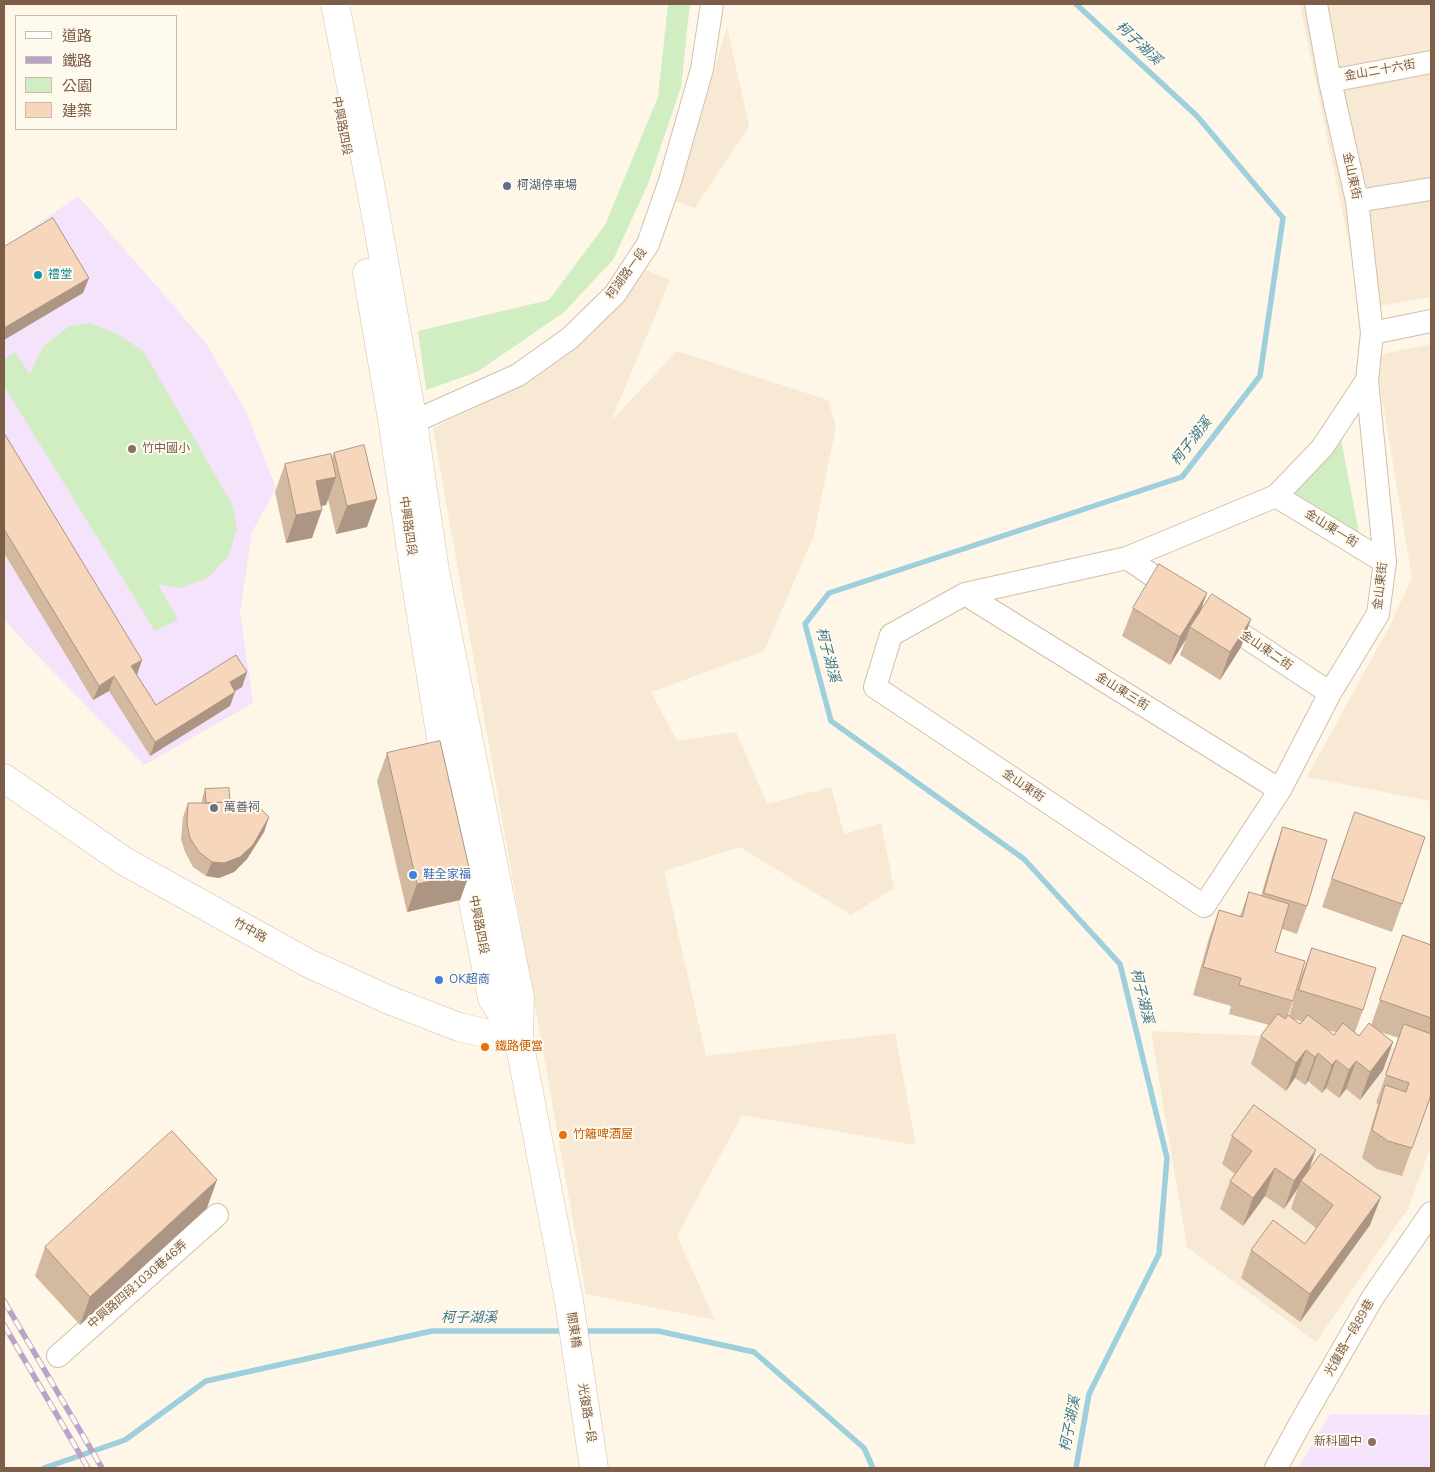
<!DOCTYPE html>
<html>
<head>
<meta charset="utf-8">
<style>
	body { margin:0 }
	#map { position:relative; width:1435px; height:1472px; overflow:hidden; background:#fef6e6; font-family:"Nunito Sans","Noto Sans TC",sans-serif }
	canvas { display:block }
	.frame { position:absolute; inset:0; border:5px solid #7b5d48; pointer-events:none }
	.legend { position:absolute; left:15px; top:15px; width:162px; height:115px; box-sizing:border-box; background:#fffaee; border:1px solid #cabbac; margin:0; padding:6px 9px; list-style:none; font-size:15px; color:#7b5d48 }
	.legend li { display:flex; align-items:center; gap:10px; height:25px }
	.legend b { width:25px; border:1px solid #cabbac }
</style>
</head>
<body>
<div id="map">
<canvas width="1435" height="1472"></canvas>
<div class="frame"></div>
<ul class="legend">
<li><b style="height:6px;background:#fff"></b>道路</li>
<li><b style="height:6px;background:#baa3ca"></b>鐵路</li>
<li><b style="height:14px;background:#d1eec3"></b>公園</li>
<li><b style="height:14px;background:#f6d7bb"></b>建築</li>
</ul>
</div>
<script>
const c = document.querySelector('canvas').getContext('2d');
c.lineJoin = 'round';
function fill(path, color) { c.fillStyle = color; c.fill(path, 'evenodd'); }
function strokePath(path, color, width, dash) { c.strokeStyle = color; c.lineWidth = width; c.lineCap = dash ? 'butt' : 'round'; c.setLineDash(dash || []); c.stroke(path); }
function drawText(font, color, halo, rows, align = 'center') {
  c.font = font + ' "Nunito Sans","Noto Sans TC",sans-serif'; c.lineWidth = 4; c.setLineDash([]); c.textBaseline = 'middle'; c.strokeStyle = halo; c.fillStyle = color; for (const [text, x, y, turn = 0] of rows) {
    c.save(); c.translate(x, y); c.rotate((+turn || 0) * Math.PI / 180); c.textAlign = isNaN(turn) ? turn : align; if (halo) c.strokeText(text, 0, 0); c.fillText(text, 0, 0); c.restore();
  }
}
fill(new Path2D(`
	M1300 4H1431V297L1362 309Z
	M727 27 749 126 695 208 676 201Z
	M639 267 670 280 611 421 677 351 828 400 836 426 814 535 764 651 651 692 677 741 736 732 767 804 831 787 844 834 881 823 894 888 851 915 740 847 664 871 706 1056 895 1033 916 1145 742 1115 677 1236 715 1320 586 1294 433 428 509 391 589 337Z
	M1431 344V801L1307 777 1390 625 1412 578 1375 356Z
	M1151 1031 1376 1041 1431 1060V1145L1409 1207 1316 1342 1187 1247Z`), '#f7e9d4');
fill(new Path2D(`
	M78 196 205 342 245 409 276 488 252 532 240 612 253 703 144 765 27 645 4 619V248Z
	M1330 1414 1431 1415V1468H1298Z`), '#f4e3fb');
fill(new Path2D(`
	M668 4H690L681 87 648 184 613 260 563 313 477 372 426 390 418 331 549 300 605 225 658 97Z
	M90 323 121 336 144 352 232 504 237 528 229 555 208 578 180 588 158 584 178 620 155 631 4 386V360L15 352 30 374 43 347 68 327Z
	M1340 434 1359 533 1286 494Z`), '#d1eec3');
strokePath(new Path2D(`
	M581 1331H658L754 1352 864 1448 873 1468
	M44 1468 125 1440 206 1381 432 1331H567
	M1076 1468 1089 1394 1159 1254 1167 1158 1120 964 1024 859 831 721 805 624 829 593 1182 477 1260 376 1283 218 1197 116 1076 4`), '#9ecfdd', 5.5);
const minor = new Path2D(`
	M1316 4 1330 81 1357 201 1372 333 1367 380 1322 448 1276 496 1127 558 965 594 891 635 875 687 1204 906 1280 790 1330 693 1378 614 1385 562 1367 380
	M1330 81 1431 62
	M1357 201 1431 189
	M1372 333 1431 321
	M396 424 413 422 518 375 570 338 615 294 648 244 670 181 702 69 712 4
	M1276 496 1385 562
	M1127 558 1177 592
	M965 594 1280 790
	M1220 620 1330 693
	M58 1356 217 1215
	M1276 1468 1301 1422 1373 1297 1431 1213`);
const tertiary = new Path2D(`
	M4 778 124 861 308 963 389 1000 459 1027 519 1041`);
const secondary = new Path2D(`
	M335 4 370 183 413 422 435 571 520 998 519 1041 569 1301 594 1468
	M367 273 393 425 416 584 443 751 492 998 519 1041`);
strokePath(minor, '#d2bfaa', 24);
strokePath(tertiary, '#d2bfaa', 29);
strokePath(secondary, '#d8c1aa', 29);
strokePath(minor, '#fff', 22);
strokePath(tertiary, '#fff', 28);
strokePath(secondary, '#fff', 28);
const rail = new Path2D(`
	M4 1301 102 1468
	M4 1325 88 1468`);
strokePath(rail, '#baa3ca', 5.5);
strokePath(rail, '#fffaee', 4, [11]);
fill(new Path2D(`
	M4 433 137 675 156 705 247 672 242 687 235 691 230 706 150 756 109 691 93 700 4 553Z
	M334 453 367 527 336 534 328 499 326 505 322 506 312 538 286 543 275 492 285 464 332 458Z
	M1133 608 1200 612 1251 619 1241 647 1220 680 1180 655 1186 639 1170 665 1122 636Z
	M387 753 470 872 460 900 407 912 377 781Z
	M205 789 230 802 269 817 264 832 247 859 234 872 219 878 206 876 193 867 185 852 181 839 183 817 188 803H202V799Z
	M1283 827 1307 906 1297 934 1282 929 1275 952 1293 1001 1288 1015 1289 1016 1301 976 1312 948 1363 1010 1355 1032 1359 1036 1371 1025 1403 935 1431 945V1095L1402 1176 1377 1169 1362 1158 1378 1104 1376 1103 1399 1038 1380 1032 1393 1042 1383 1070 1360 1100 1346 1089 1339 1098 1326 1088 1322 1093 1308 1081 1305 1085 1295 1078 1286 1091 1251 1064 1261 1036 1269 1025 1229 1014 1231 1006 1193 995 1209 938 1219 910 1240 916 1249 892 1261 896 1273 855ZM1294 1019 1297 1020 1302 1022 1300 1024ZM1326 1029 1330 1031 1336 1032 1334 1035Z
	M1345 840 1402 904 1392 932 1322 907Z
	M1232 1136 1308 1171 1370 1225 1300 1322 1241 1278 1251 1250 1305 1244 1316 1228 1291 1209 1298 1188 1284 1209 1265 1196 1243 1226 1220 1209 1230 1181 1235 1174 1222 1164Z
	M207 1208 80 1325 35 1276 45 1247Z`), '#d4b9a1');
fill(new Path2D(`
	M89 278 83 293 4 340V328Z
	M336 477 326 505 306 509 316 481Z
	M377 499 367 527 336 534 347 506Z
	M322 510 312 538 286 543 296 515Z
	M1207 593 1197 621 1190 627 1186 639 1170 665 1180 637Z
	M1251 619 1241 647 1220 680 1230 652Z
	M142 660 137 675 131 666Z
	M247 672 242 687 225 697 230 682Z
	M114 676 109 691 93 700 99 686Z
	M235 692 230 706 150 756 155 742Z
	M269 817 264 832 247 859 234 872 219 878 206 876 212 862Z
	M470 872 460 900 407 912 417 884Z
	M1393 1042 1383 1070 1360 1100 1370 1072Z
	M1306 1050 1295 1078 1286 1091 1296 1063Z
	M1318 1053 1308 1081 1305 1085 1315 1057Z
	M1336 1060 1326 1088 1322 1093 1332 1065Z
	M1356 1061 1346 1089 1339 1098 1349 1070Z
	M1316 1150 1306 1178 1301 1181 1298 1188 1284 1209 1294 1181Z
	M1275 1168 1265 1196 1243 1226 1253 1198Z
	M217 1180 207 1208 80 1325 90 1297Z
	M1381 1197 1370 1225 1300 1322 1310 1294Z`), '#ac9683');
const building = new Path2D(`
	M53 218 89 278 4 328V247Z
	M4 433 142 660 131 666 156 705 236 655 247 672 230 682 235 692 155 742 114 676 99 686 4 529Z
	M364 445 377 499 347 506 334 453Z
	M331 454 336 477 316 481 322 510 296 515 285 464Z
	M1159 564 1207 593 1180 637 1133 608Z
	M1212 594 1251 619 1230 652 1190 627Z
	M440 741 470 872 417 884 387 753Z
	M229 788 230 802 206 803 205 789Z
	M253 801 269 817 253 845 240 857 224 863 212 862 199 852 190 838 187 824 188 803H208Z
	M1355 812 1425 837 1402 904 1332 879Z
	M1283 827 1327 840 1307 906 1264 893Z
	M1249 892 1289 904 1275 952 1305 961 1293 1001 1239 985 1241 978 1203 967 1219 910 1242 917Z
	M1403 935 1431 945V1018L1380 1000Z
	M1312 948 1376 968 1363 1010 1299 990Z
	M1278 1014 1285 1019 1288 1015 1300 1024 1308 1015 1334 1035 1343 1023 1359 1036 1369 1023 1393 1042 1370 1072 1356 1061 1349 1070 1336 1060 1332 1065 1318 1053 1315 1057 1306 1050 1296 1063 1261 1036Z
	M1404 1024 1431 1034V1095L1412 1148 1388 1141 1372 1130 1385 1085 1406 1092 1409 1083 1386 1075Z
	M1254 1105 1316 1150 1294 1181 1275 1168 1253 1198 1230 1181 1252 1151 1232 1136Z
	M172 1131 217 1180 90 1297 45 1247Z
	M1321 1154 1381 1197 1310 1294 1251 1250 1273 1220 1305 1244 1333 1205 1301 1181Z`);
fill(building, '#f6d7bb');
strokePath(building, '#ac9683', 1);
for (const [x, y, r, color] of [
	[507,186,5,"#5c6f8a"],
	[38,275,5,"#0f9aa8"],
	[132,449,5,"#8d6e63"],
	[214,808,5,"#6b7280"],
	[413,875,5,"#3f7fe0"],
	[439,980,5,"#3f7fe0"],
	[485,1047,5,"#e8710a"],
	[563,1135,5,"#e8710a"],
	[1372,1442,5,"#8d6e63"]
]) { const dot = new Path2D(); dot.arc(x, y, r, 0, 2 * Math.PI); c.fillStyle = color; c.fill(dot); strokePath(dot, '#fffaee', 2); }
drawText('12px', '#7b5d48', '#fffaee', [
	["金山二十六街",1380,71,-10],
	["中興路四段",341,126,79],
	["金山東街",1351,176,78],
	["柯湖路一段",627,274,-54],
	["中興路四段",407,526,82],
	["金山東一街",1331,529,32],
	["金山東街",1381,586,-83],
	["金山東二街",1266,651,34],
	["金山東三街",1122,692,32],
	["金山東街",1023,786,34],
	["中興路四段",478,925,79],
	["竹中路",250,931,29],
	["中興路四段1030巷46弄",138,1285,-41],
	["關東橋",573,1330,81],
	["光復路一段89巷",1350,1338,-60],
	["光復路一段",586,1413,81]
]);
drawText('12px', '#4e5e75', '#fffaee', [
	["柯湖停車場",517,186]
], 'left');
drawText('12px', '#0d838f', '#fffaee', [
	["禮堂",48,275]
], 'left');
drawText('12px', '#785e54', '#fffaee', [
	["竹中國小",142,449],
	["新科國中",1362,1442,"right"]
], 'left');
drawText('12px', '#5b616d', '#fffaee', [
	["萬善祠",224,808]
], 'left');
drawText('12px', '#366cbe', '#fffaee', [
	["鞋全家福",423,875],
	["OK超商",449,980]
], 'left');
drawText('12px', '#c56008', '#fffaee', [
	["鐵路便當",495,1047],
	["竹籬啤酒屋",573,1135]
], 'left');
drawText('italic 14px', '#3c7788', '#fffaee', [
	["柯子湖溪",1138,44,43],
	["柯子湖溪",1192,442,-52],
	["柯子湖溪",827,655,75],
	["柯子湖溪",1141,996,76],
	["柯子湖溪",469,1319],
	["柯子湖溪",1071,1424,-79]
]);
</script>
</body>
</html>
